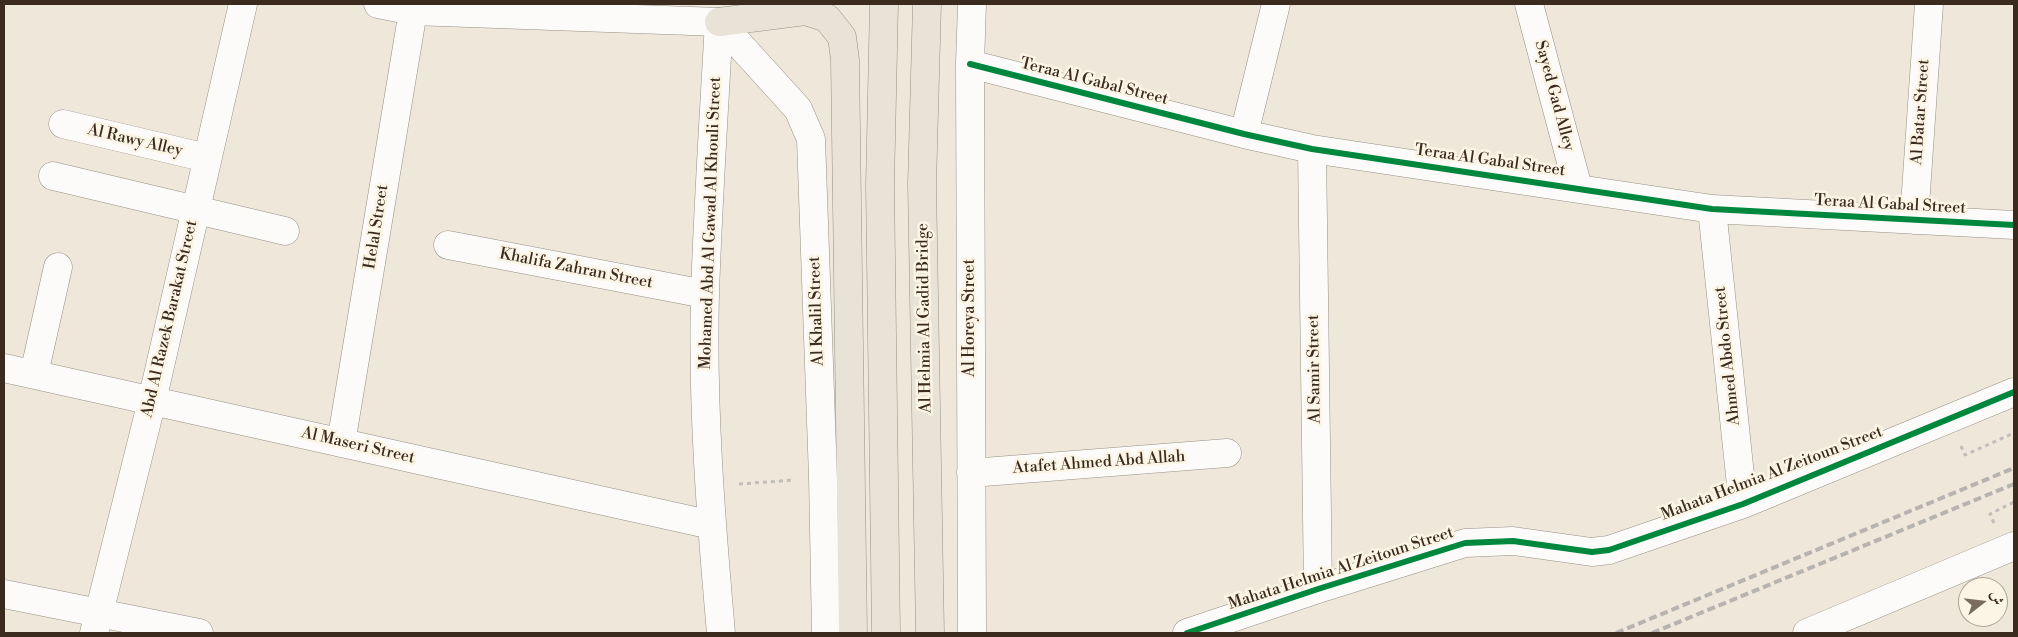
<!DOCTYPE html>
<html>
<head>
<meta charset="utf-8">
<style>
	body { margin:0 }
	#map { position:relative; width:2018px; height:637px; overflow:hidden; background:#efe7d9; font-family:"Libre Bodoni",Amiri,serif }
	canvas { display:block }
	.frame { position:absolute; inset:0; border:5px solid #3b2a1e; pointer-events:none }
	.north { position:absolute; left:1958px; top:577px; width:50px; height:50px; box-sizing:border-box; background:#fcf5e5; border:1px solid #afa495; border-radius:50%; rotate:74deg; font-size:14px; font-weight:700; line-height:20px; text-align:center; color:#3b2a1e }
	.north::after { content:''; display:block; margin:auto; width:18px; height:22px; background:#7a6c5f; clip-path:polygon(50% 0,100% 100%,50% 72%,0 100%) }
</style>
</head>
<body>
<div id="map">
<canvas width="2018" height="637"></canvas>
<div class="frame"></div>
<div class="north">ش</div>
</div>
<script>
const c = document.querySelector('canvas').getContext('2d');
c.lineJoin = 'round';
function strokePath(path, color, width, dash) { c.strokeStyle = color; c.lineWidth = width; c.lineCap = dash ? 'butt' : 'round'; c.setLineDash(dash || []); c.stroke(path); }
function drawText(font, color, halo, rows, align = 'center') {
  c.font = font + ' "Libre Bodoni",serif'; c.lineWidth = 5; c.setLineDash([]); c.textBaseline = 'middle'; c.strokeStyle = halo; c.fillStyle = color; for (const [text, x, y, turn = 0] of rows) {
    c.save(); c.translate(x, y); c.rotate((+turn || 0) * Math.PI / 180); c.textAlign = isNaN(turn) ? turn : align; if (halo) c.strokeText(text, 0, 0); c.fillText(text, 0, 0); c.restore();
  }
}
const minor = new Path2D(`
	M378 4 413 11 719 22
	M1529 4 1578 188
	M719 22 798 109 811 139 823 477 826 633
	M719 22C714 112 708 203 705 294 702 407 711 521 721 633
	M970 64 1244 134 1312 149 1712 209 2014 225
	M63 124 207 158
	M1244 134 1276 4
	M1312 149 1318 589
	M53 176 285 231
	M1712 209 1743 504
	M1914 220 1929 4
	M448 245 705 294
	M4 368 712 525
	M34 374 58 267
	M341 443 413 11
	M971 473 1227 453
	M4 594 199 633
	M94 633 152 401 243 4
	M972 633 970 64 972 4
	M1187 633 1318 589 1465 543 1513 541 1592 552 1609 550 1743 504 2014 392
	M1807 633 2014 546`);
const major = new Path2D(`
	M884 4 880 185 886 633
	M927 4 922 184 930 633
	M719 22 805 11 827 18 842 37 845 60 853 633`);
strokePath(minor, '#969086', 29);
strokePath(major, '#969086', 29);
strokePath(new Path2D(`
	M1961 446 1965 455 2014 433
	M739 484 795 480
	M1994 523 1990 514 2014 502`), '#c0bdba', 3, [4, 4]);
strokePath(minor, '#fdfbf9', 28);
strokePath(major, '#e9e2d6', 28);
strokePath(new Path2D(`
	M1616 633 2014 468
	M1652 633 2014 484`), '#b7b4b0', 4, [8, 4]);
strokePath(new Path2D(`
	M970 64 1244 134 1312 149 1712 209 2014 225
	M1187 633 1318 589 1465 543 1513 541 1592 552 1609 550 1743 504 2014 392`), '#00873e', 6);
drawText('16px', '#3b2a1e', '#fcf5e5', [
	["Teraa Al Gabal Street",1094,82,14],
	["Sayed Gad Alley",1554,96,75],
	["Al Batar Street",1921,112,-86],
	["Al Rawy Alley",135,141,13],
	["Teraa Al Gabal Street",1490,161,8],
	["Teraa Al Gabal Street",1890,205,3],
	["Mohamed Abd Al Gawad Al Khouli Street",711,223,-88],
	["Helal Street",377,227,-81],
	["Khalifa Zahran Street",576,269,11],
	["Al Khalil Street",817,311,-92],
	["Al Helmia Al Gadid Bridge",925,318,-91],
	["Al Horeya Street",970,318,-90],
	["Abd Al Razek Barakat Street",170,319,-77],
	["Ahmed Abdo Street",1728,356,-96],
	["Al Samir Street",1315,369,-91],
	["Al Maseri Street",358,446,13],
	["Atafet Ahmed Abd Allah",1099,463,-4],
	["Mahata Helmia Al Zeitoun Street",1772,474,-21],
	["Mahata Helmia Al Zeitoun Street",1341,569,-18]
]);
</script>
</body>
</html>
